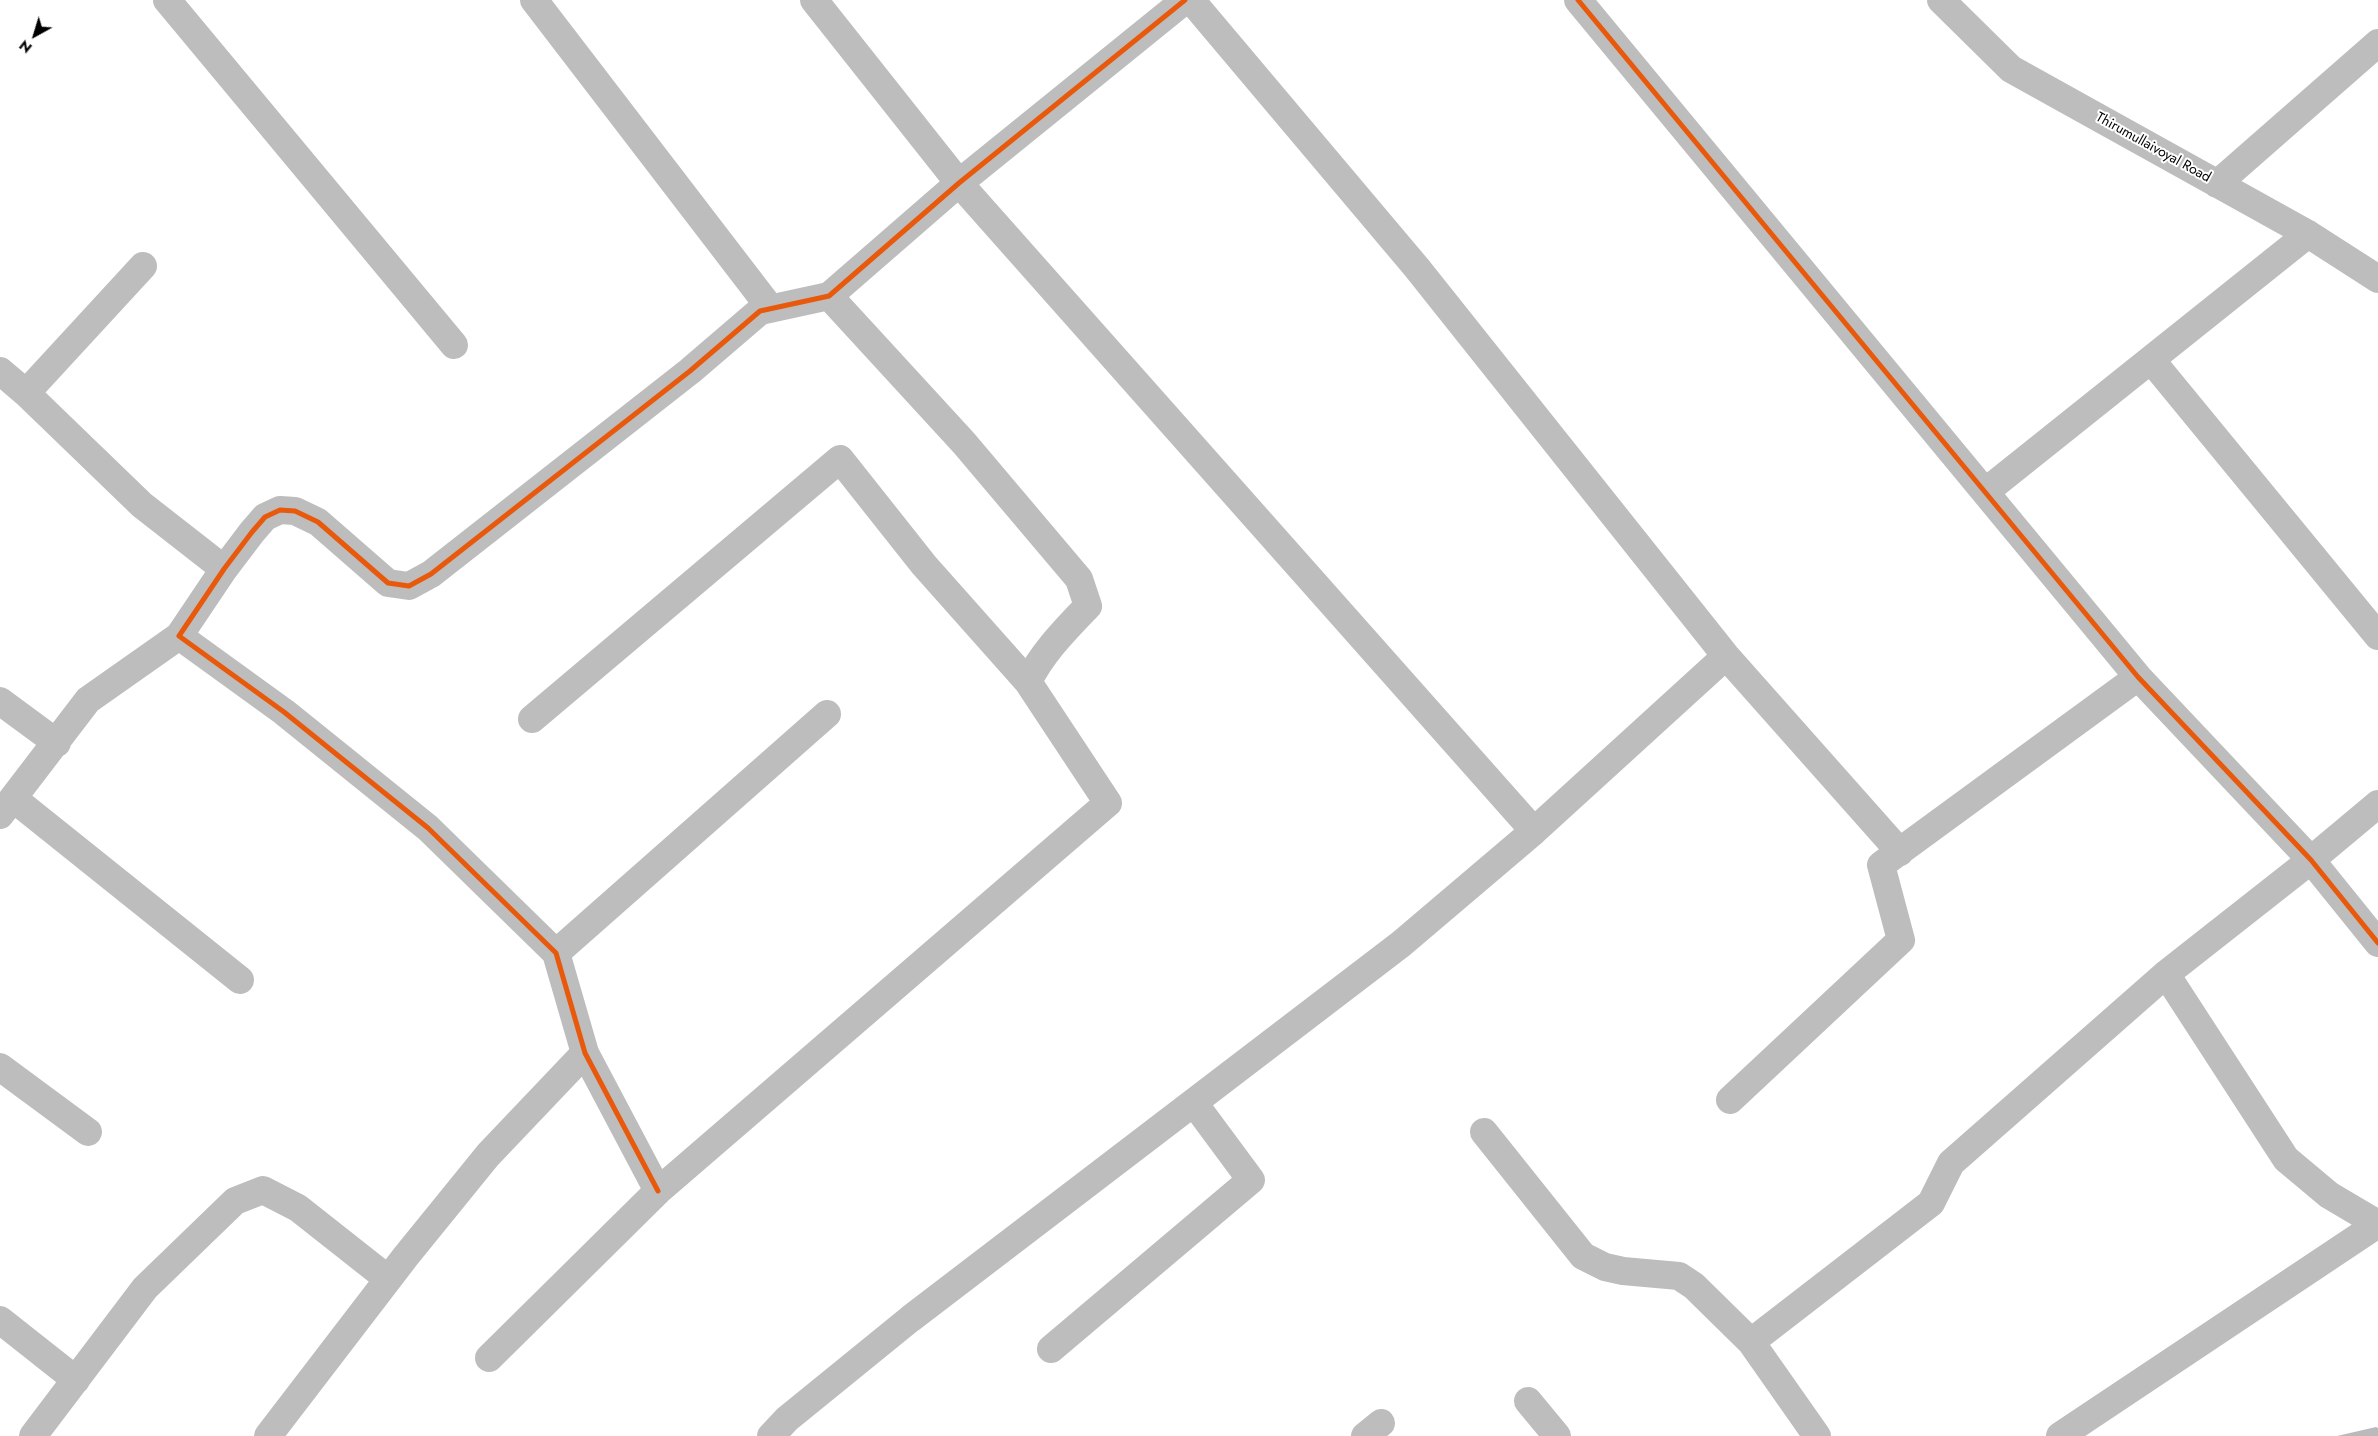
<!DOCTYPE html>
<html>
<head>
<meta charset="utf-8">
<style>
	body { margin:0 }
	#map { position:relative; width:2378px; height:1436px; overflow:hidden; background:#fff; font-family:Jost,sans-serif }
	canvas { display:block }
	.north { position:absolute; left:10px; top:10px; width:50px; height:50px; -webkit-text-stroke:4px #fff; paint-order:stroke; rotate:219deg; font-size:14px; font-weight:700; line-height:20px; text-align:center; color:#000 }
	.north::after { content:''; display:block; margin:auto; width:18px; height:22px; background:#000; clip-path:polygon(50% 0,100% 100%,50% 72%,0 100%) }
</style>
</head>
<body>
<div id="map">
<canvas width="2378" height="1436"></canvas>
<div class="north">N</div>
</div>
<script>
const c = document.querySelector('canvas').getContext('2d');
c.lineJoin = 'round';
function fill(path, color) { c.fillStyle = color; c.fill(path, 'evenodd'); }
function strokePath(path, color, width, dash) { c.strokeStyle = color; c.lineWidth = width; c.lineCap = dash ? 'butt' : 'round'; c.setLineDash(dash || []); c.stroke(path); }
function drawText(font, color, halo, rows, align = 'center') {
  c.font = font + ' Jost,sans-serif'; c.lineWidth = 4; c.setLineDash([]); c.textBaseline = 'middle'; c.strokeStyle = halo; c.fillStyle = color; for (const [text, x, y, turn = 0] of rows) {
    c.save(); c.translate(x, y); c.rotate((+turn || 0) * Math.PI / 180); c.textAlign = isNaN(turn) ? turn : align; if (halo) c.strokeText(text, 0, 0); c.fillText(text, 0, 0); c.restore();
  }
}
fill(new Path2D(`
	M2376 1427 2378 1428V1436H2337Z`), '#bababa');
strokePath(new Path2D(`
	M167 0 454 345
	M534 0 771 309
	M814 0 959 183 1534 831
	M1191 0 1417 268 1726 656 1900 852
	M1578 0 2138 677 2311 860 2378 943
	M1941 0 2011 69 2308 234 2378 279
	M2217 184 2378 43
	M829 296 964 443 1079 579 1088 606C1066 629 1042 653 1028 682
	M2152 361 2378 636
	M0 371 26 393 142 505 224 569
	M26 393 143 266
	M1985 492 2308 234
	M0 701 57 743
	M14 799 240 980
	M0 815 88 700 179 636
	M556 953 827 714
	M2166 974 2286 1159 2329 1195 2378 1224
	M0 1067 88 1132
	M1730 1100 1901 940 1881 865 2138 677
	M1484 1132 1583 1256 1605 1267 1623 1271 1679 1276 1694 1286 1751 1342 1817 1436
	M658 1191 585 1053 556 953 428 828 284 712 179 636 224 569 252 532 265 517 280 510 295 511 318 522 388 583 409 586 431 574 690 371 760 311 829 296 959 183 1185 0
	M0 1320 76 1380
	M1751 1342 1931 1203 1951 1163 2166 974 2311 860 2378 804
	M1051 1349 1251 1180 1194 1103
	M489 1358 658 1191 1108 803 1028 682 924 565 840 459 532 719
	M1528 1401 1557 1436
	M33 1436 145 1288 235 1201 263 1190 298 1208 388 1279
	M268 1436 406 1256 488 1155 585 1053
	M771 1436 787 1419 910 1319 1401 944 1534 831 1726 656
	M1365 1436 1381 1423
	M2060 1436 2378 1224`), '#bdbdbd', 28);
strokePath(new Path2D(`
	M1578 0 2138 677 2311 860 2378 943
	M658 1191 585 1053 556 953 428 828 284 712 179 636 224 569 252 532 265 517 280 510 295 511 318 522 388 583 409 586 431 574 690 371 760 311 829 296 959 183 1185 0`), '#e8590c', 5);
drawText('14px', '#000', '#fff', [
	["Thirumullaivoyal Road",2153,148,29]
]);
</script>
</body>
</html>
